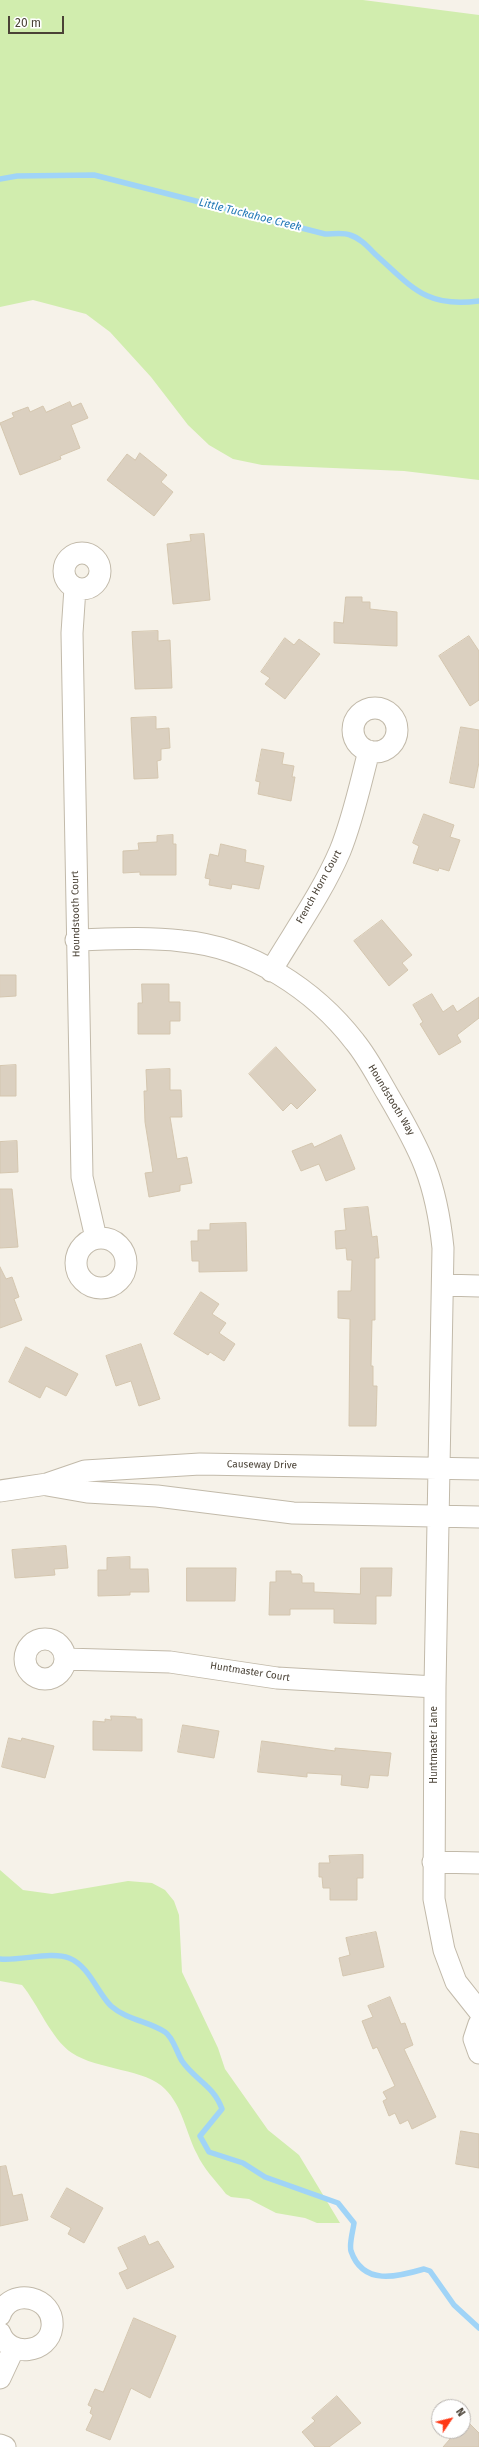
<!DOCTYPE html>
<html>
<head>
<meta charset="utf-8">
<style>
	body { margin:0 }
	#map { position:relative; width:479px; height:2447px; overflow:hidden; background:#f6f2e9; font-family:"Fira Sans",sans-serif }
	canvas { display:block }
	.north { position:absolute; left:431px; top:2399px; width:40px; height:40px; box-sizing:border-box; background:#fff; border:1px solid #b7b3af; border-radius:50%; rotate:55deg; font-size:11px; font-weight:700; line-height:16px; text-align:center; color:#4a4236 }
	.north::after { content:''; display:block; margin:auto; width:14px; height:18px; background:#ff3916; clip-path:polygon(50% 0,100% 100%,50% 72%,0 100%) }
	.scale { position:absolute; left:8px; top:16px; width:56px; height:18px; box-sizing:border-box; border:2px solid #4a4236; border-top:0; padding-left:5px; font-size:12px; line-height:14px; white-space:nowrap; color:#4a4236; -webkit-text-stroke:3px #fff; paint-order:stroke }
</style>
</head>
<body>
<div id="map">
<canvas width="479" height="2447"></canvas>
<div class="north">N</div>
<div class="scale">20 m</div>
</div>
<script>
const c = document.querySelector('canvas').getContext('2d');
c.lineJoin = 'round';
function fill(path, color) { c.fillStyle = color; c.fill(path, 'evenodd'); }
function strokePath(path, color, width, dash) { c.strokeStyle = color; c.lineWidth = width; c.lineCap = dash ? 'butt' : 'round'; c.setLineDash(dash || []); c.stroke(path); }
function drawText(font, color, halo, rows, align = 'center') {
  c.font = font + ' "Fira Sans",sans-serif'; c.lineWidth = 4; c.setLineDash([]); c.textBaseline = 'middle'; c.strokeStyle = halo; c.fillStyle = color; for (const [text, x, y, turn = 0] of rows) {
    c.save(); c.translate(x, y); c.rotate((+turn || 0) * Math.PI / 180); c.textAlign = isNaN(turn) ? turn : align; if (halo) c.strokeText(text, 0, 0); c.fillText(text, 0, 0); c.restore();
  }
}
fill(new Path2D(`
	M0 0H363L479 15V480L404 471 262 465 233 459 209 445 188 425 151 377 110 332 86 314 33 300 0 307Z
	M0 1870 23 1890 52 1894 128 1881 152 1883 165 1890 174 1901 179 1915 182 1972 218 2048 225 2069 268 2130 299 2155 340 2223H317L305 2218 276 2213 249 2199 231 2197 226 2194C216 2181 203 2168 197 2154 186 2133 183 2107 165 2089 147 2069 97 2070 72 2053 51 2039 38 2004 22 1985L0 1981Z`), '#d1edae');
strokePath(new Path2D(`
	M0 179 17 176 94 175 325 234C333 234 343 232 350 235 360 238 368 247 376 255 413 288 426 308 479 301
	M0 1959C21 1961 51 1951 69 1958 89 1966 97 1992 111 2006 127 2020 148 2021 165 2032 173 2037 177 2053 182 2061 195 2080 214 2086 222 2109L200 2136 209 2152 243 2163 265 2177 338 2203 354 2223C353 2231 349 2244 351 2251 363 2286 397 2277 424 2269L430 2271 454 2305 479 2328`), '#a0d4f7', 5.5);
const building = new Path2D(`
	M70 402 72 407 81 403 88 418 71 425 80 448 60 456 61 459 20 475 0 423 14 417 12 413 28 407 30 412 43 406 46 412Z
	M140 453 167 475 161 482 173 492 154 516 107 480 127 454 135 460Z
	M204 534 210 600 173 604 167 544 191 541 190 535Z
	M346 597H362V602H370V609L397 612V646L334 643V622L343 623Z
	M158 631V641L170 640 172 688 135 689 132 632Z
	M469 636 479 651V700L470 706 439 656Z
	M285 638 294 645 299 639 320 654 285 699 265 684 270 678 261 672Z
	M156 717V729L169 728 170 748 161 749V760L157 761 158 778 134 779 131 718Z
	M461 727 479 730V762L474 788 450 783Z
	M262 749 284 753 282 764 294 766 292 777H295L291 801 258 794 260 782 256 781Z
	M424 814 454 825 450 837 460 840 449 871 439 868 438 871 413 863 419 846 413 843Z
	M173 835V844H176V875H140V872L123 873V851L139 850 138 843 157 842V836Z
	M221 844 246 850 245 862 264 866 259 889 232 884 231 889 209 885 210 879 205 878 210 854 218 856Z
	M382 920 412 955 402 963 408 970 389 986 354 941Z
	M0 975H16V996L0 997Z
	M142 984H169V1002H180V1021H170V1034H138V1003H142Z
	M432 994 443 1012 453 1005 457 1012 479 997V1018L457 1035 461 1042 439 1055 420 1024 423 1022 413 1005Z
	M276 1047 316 1090 297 1109 291 1103 283 1111 249 1074Z
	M16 1065V1096H0V1066Z
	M170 1069V1090H181L182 1117H170L177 1159 187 1157 192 1183 180 1185V1191L149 1197 145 1173 153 1172 145 1122 144 1091H147L146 1070Z
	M341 1135 355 1169 326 1181 319 1164 301 1171 292 1151 312 1143 314 1147Z
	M17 1141 18 1172 0 1173V1142Z
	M0 1189H12L18 1247 0 1248Z
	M368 1207 372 1237 377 1236 379 1258H375V1320H372L371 1366H373V1386H377L376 1426H349L350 1319 338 1318V1291H351L352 1260H347L346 1248 336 1249 335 1231 346 1230 344 1209Z
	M246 1223 247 1271 199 1272V1261H192L191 1241H198V1230H210V1224Z
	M0 1267 6 1279 12 1277 19 1297 14 1299 22 1320 0 1328Z
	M201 1292 219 1304 212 1314 226 1323 219 1333 235 1344 224 1361 210 1352 208 1355 174 1334Z
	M141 1344 160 1399 139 1406 131 1381 116 1386 106 1356Z
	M26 1347 78 1374 66 1396 46 1386 40 1398 9 1382Z
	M66 1546 68 1568 54 1569 55 1575 15 1578 12 1550Z
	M130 1557V1569H148L149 1592H130V1595L98 1596V1570H107V1558Z
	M187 1568H236L235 1601H187Z
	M361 1568H392L391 1596H376V1624L334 1623V1609H290V1615H269L270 1582H276V1571H291V1574H300L302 1576V1583H314V1592L360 1594Z
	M111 1716 136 1717V1719H142V1751L93 1750V1721L105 1722V1719L111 1720Z
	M183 1725 219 1731 214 1758 178 1752Z
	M9 1738 21 1741 22 1738 54 1746 45 1778 2 1767Z
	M262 1741 335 1751V1748L391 1753 388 1776 370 1775 368 1788 341 1785 342 1775 307 1773V1777L258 1772Z
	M363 1855V1878H357V1900H330V1888H323L322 1877H319V1863H330L329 1856Z
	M376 1932 384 1967 343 1976 339 1958 350 1955 346 1938Z
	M390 1997 401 2024 405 2023 413 2045 404 2049 436 2117 412 2129 408 2120 400 2124 395 2113 389 2116 383 2101 387 2099 383 2092 395 2086 377 2047 373 2049 362 2021 373 2017 368 2006Z
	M461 2131 479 2134V2168L456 2164Z
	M6 2166 13 2196 22 2194 28 2220 0 2226V2167Z
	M67 2188 103 2208 84 2243 68 2234 71 2228 51 2217Z
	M145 2236 149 2245 158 2241 174 2267 127 2289 119 2273 128 2269 118 2248Z
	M134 2318 176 2336 150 2398 131 2388 110 2440 86 2430 93 2415 90 2413 92 2407 88 2405 95 2389 103 2392Z
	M337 2396 361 2423 329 2447H315L302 2432 315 2421 312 2418Z
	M463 2417 479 2433V2447H443L450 2439 441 2431H463Z`);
fill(building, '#dbd0c0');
strokePath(building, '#d4c6af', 1);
const minor = new Path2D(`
	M64 571a18 18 0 1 1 36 0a18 18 0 1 1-36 0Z
	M75 588 72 633 82 1177 96 1238
	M353 730a22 22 0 1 1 44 0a22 22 0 1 1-44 0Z
	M76 940C112 939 147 937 182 941 250 947 315 990 355 1042 368 1058 377 1076 387 1093 421 1151 436 1180 443 1248L435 1687 434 1899 444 1950 456 1982 479 2011
	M271 971C294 932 322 893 340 851 353 819 360 785 369 751
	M76 1263a25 25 0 1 1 50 0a25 25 0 1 1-50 0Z
	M443 1285 479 1286
	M47 1485 87 1492 157 1496 293 1513 479 1517
	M0 1491 47 1484 85 1471 200 1464 479 1469
	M25 1659a20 20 0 1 1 40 0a20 20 0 1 1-40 0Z
	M65 1659 170 1662 277 1678 435 1687
	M433 1862 479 1863
	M479 2024 474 2039 479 2053
	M0 2315C10 2286 55 2296 52 2327 49 2354 9 2358 0 2333
	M0 2378 14 2348
	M0 2445 5 2447`);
strokePath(minor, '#c2baaa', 23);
strokePath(minor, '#fff', 21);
drawText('10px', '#4a4236', '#fff', [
	["French Horn Court",319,887,-61],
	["Houndstooth Court",76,914,-91],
	["Houndstooth Way",391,1100,59],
	["Causeway Drive",262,1465,1],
	["Huntmaster Court",250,1672,9],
	["Huntmaster Lane",434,1745,-90]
]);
drawText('italic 11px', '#247ab7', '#fff', [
	["Little Tuckahoe Creek",250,215,14]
]);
</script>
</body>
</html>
